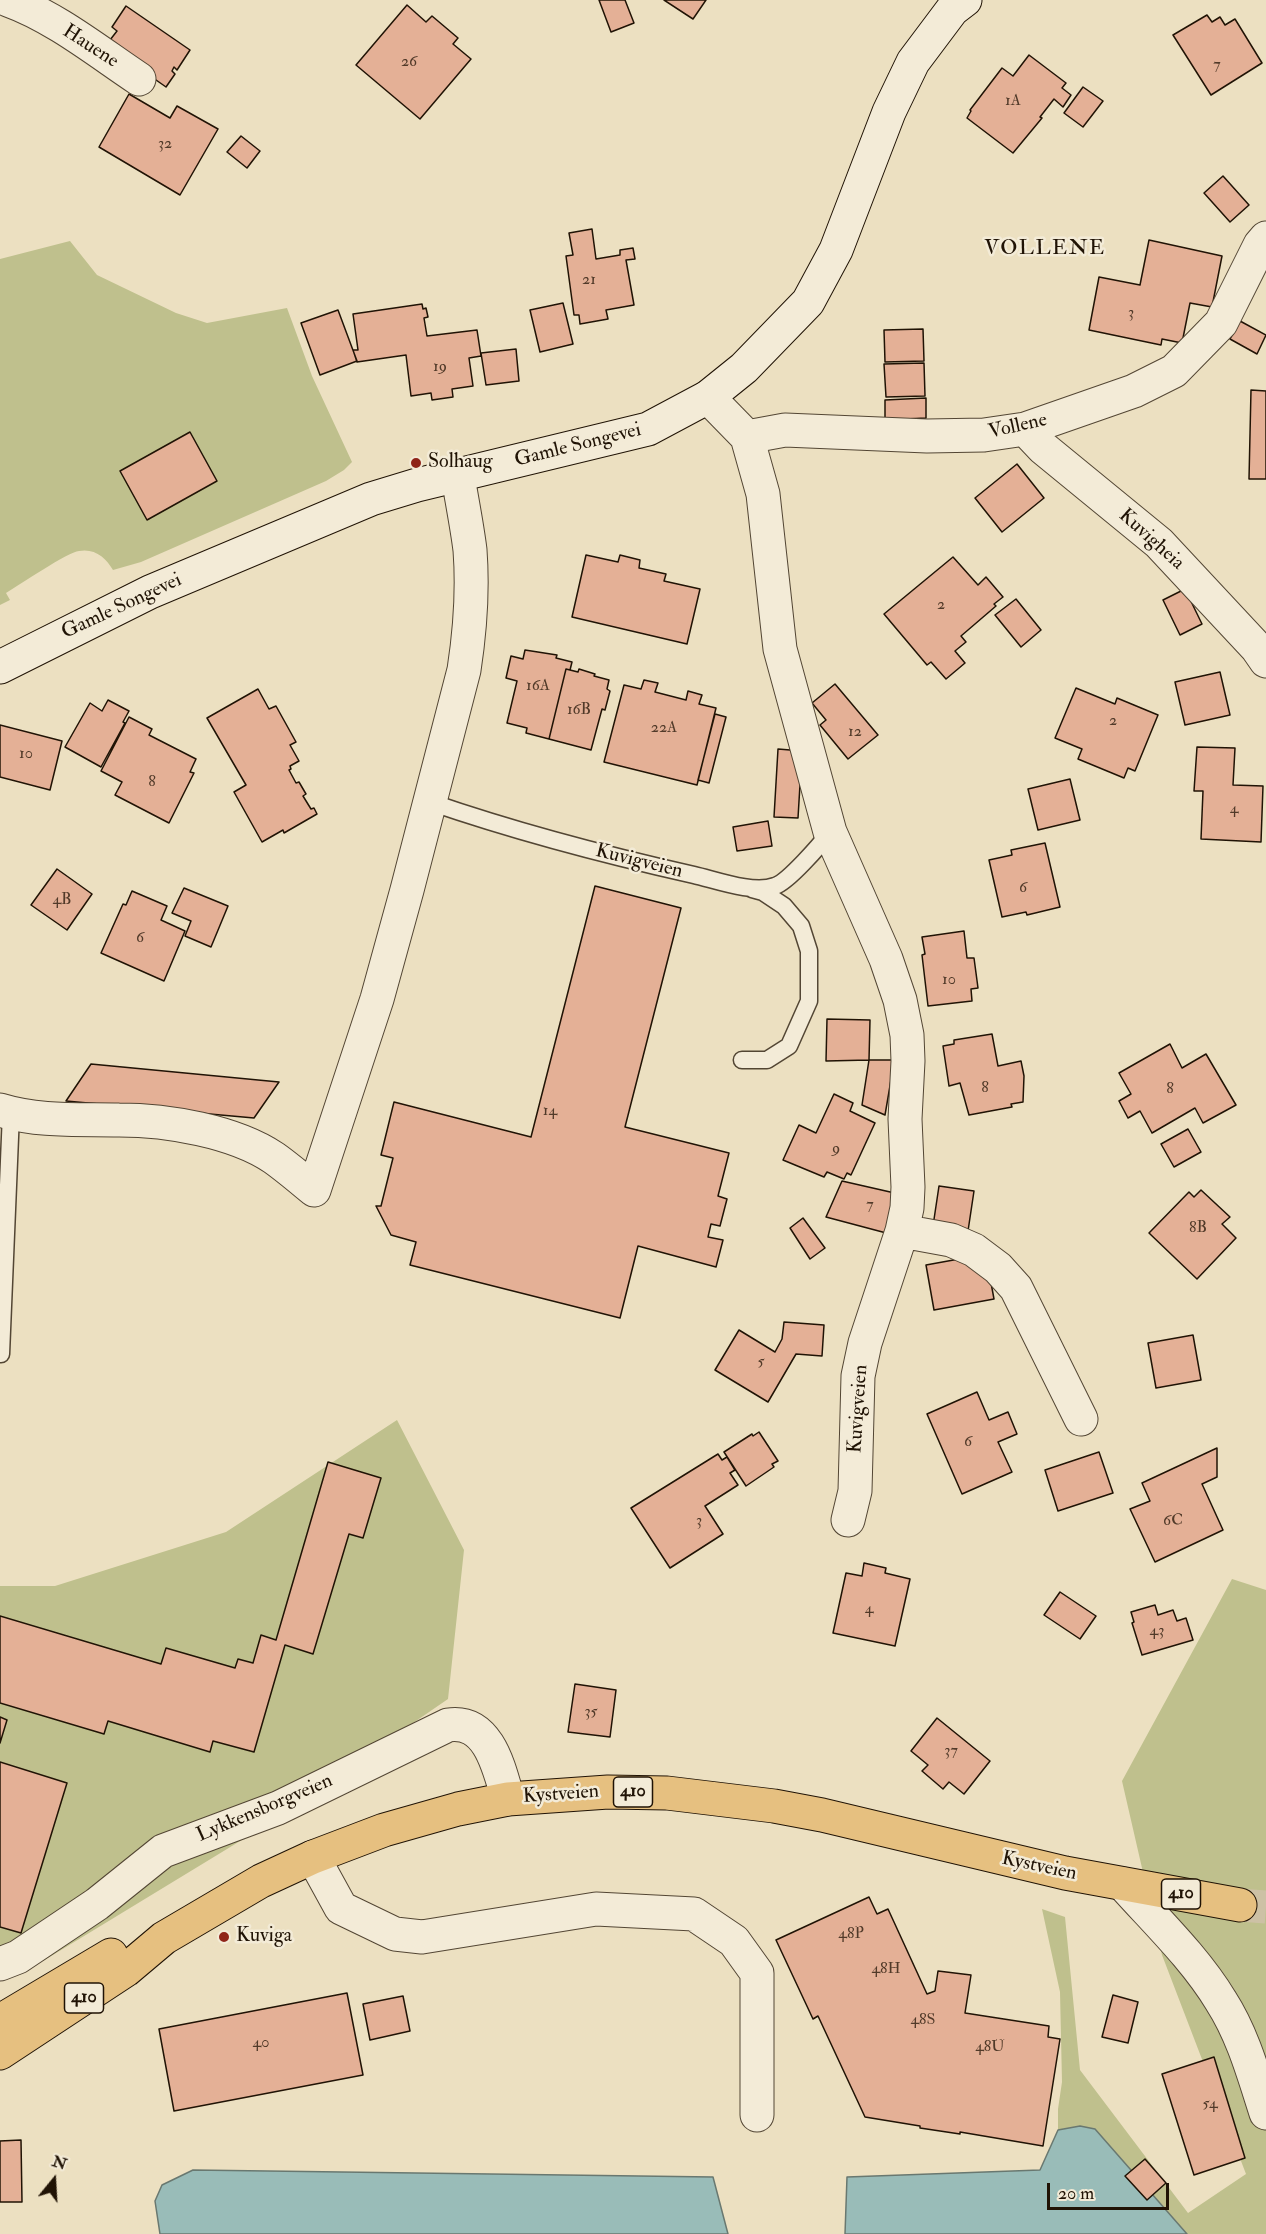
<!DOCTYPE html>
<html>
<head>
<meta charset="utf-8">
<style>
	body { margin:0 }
	#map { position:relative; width:1266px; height:2234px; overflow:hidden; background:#ece0c1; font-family:"IM FELL Double Pica",serif }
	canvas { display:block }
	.north { position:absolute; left:24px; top:2150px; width:60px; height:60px; -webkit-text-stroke:4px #f3ebd7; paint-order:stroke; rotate:18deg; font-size:16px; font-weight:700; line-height:24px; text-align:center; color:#201305 }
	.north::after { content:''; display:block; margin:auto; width:21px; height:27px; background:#201305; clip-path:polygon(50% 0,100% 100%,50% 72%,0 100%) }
	.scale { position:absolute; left:1047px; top:2183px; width:122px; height:27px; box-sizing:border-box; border:3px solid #201305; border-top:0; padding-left:8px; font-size:18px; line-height:21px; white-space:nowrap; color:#201305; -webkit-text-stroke:4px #f3ebd7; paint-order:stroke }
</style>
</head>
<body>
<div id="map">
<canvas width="1266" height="2234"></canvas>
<div class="north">N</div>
<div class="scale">20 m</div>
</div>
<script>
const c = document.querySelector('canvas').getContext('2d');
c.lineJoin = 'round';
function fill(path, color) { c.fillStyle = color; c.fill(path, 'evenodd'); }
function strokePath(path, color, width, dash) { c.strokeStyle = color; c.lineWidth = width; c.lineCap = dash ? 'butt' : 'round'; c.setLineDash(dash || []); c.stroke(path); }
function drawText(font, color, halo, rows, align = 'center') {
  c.font = font + ' "IM FELL Double Pica",serif'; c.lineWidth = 5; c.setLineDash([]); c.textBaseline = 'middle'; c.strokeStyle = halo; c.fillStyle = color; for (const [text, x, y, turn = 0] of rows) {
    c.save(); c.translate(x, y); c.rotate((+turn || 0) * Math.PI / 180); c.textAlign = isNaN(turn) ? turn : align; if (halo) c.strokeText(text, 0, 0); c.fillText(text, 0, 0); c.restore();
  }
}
fill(new Path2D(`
	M70 241 97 275 176 313 207 323 287 308 312 376 352 462 344 470 326 481 141 562 113 570C106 558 95 548 79 551 68 552 19 585 6 593L10 600 0 605V259Z
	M397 1420 464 1550 448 1699 250 1835 43 1961 0 1959V1586H55L226 1532Z
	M1232 1579 1266 1590V2234H1187L1095 2129 1080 2126 1058 2130V2109L1062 2082 1060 1992 1042 1909 1065 1917 1080 2070 1188 2213 1246 2174 1162 1955 1122 1781Z`), '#bfc08d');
const water = new Path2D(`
	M1080 2126 1095 2129 1187 2234H845L847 2177 1040 2170 1058 2130Z
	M193 2170 713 2177 728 2234H160L155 2201 162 2185Z`);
fill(water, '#99bcb8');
strokePath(water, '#697870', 1.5);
const building = new Path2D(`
	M599 0H625L634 23 611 32Z
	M664 0H706L693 19Z
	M407 5 426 22 432 16 458 38 453 44 471 59 420 119 356 65Z
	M126 6 190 50 177 70 174 67 172 71 175 74 166 87 102 42 110 40 117 31 112 27Z
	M1207 15 1212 22 1220 17 1225 25 1235 19 1262 63 1211 95 1173 35Z
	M1029 55 1066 83 1062 88 1071 95 1063 107 1054 99 1040 117 1042 118 1013 153 967 118 971 111 970 110 1002 68 1013 76Z
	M1083 87 1103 101 1083 127 1064 113Z
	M129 94 170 118 177 106 218 129 180 195 99 147Z
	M241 136 260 151 247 168 227 152Z
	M1223 176 1249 205 1230 222 1204 193Z
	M592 229 596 259 620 255V250L633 248 635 259 626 260 634 305 606 310 608 319 580 324 579 315H574L566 256 573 255 569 233Z
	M1149 240 1222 256 1212 307 1190 303 1182 343 1162 339 1161 345 1089 330 1099 277 1140 285Z
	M563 303 573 344 540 352 530 310Z
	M422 304 423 309 426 308 428 317 424 318 427 336 477 330 481 356 469 358 473 386 452 389 453 397 432 400 431 393 411 396 406 355 357 362 353 350H358L353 314Z
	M338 310 357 361 320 375 301 323Z
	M1240 321 1266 335 1257 354 1230 339Z
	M923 329 924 361 885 362 884 330Z
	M516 349 519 381 486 385 481 353Z
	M924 363 925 396 886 397 884 364Z
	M1251 390 1266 391V479H1249Z
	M926 398V418L885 420V400Z
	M190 432 217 481 147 520 120 471Z
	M1017 464 1044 498 1002 532 975 498Z
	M586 555 618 562 620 555 640 560 639 568 666 574 664 581 700 589 687 644 572 617Z
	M953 557 978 585 986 577 1003 597 994 604 996 606 961 636 966 642 955 651 965 663 946 679 931 662 927 665 884 614Z
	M1185 589 1202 624 1180 635 1163 600Z
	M1016 599 1041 630 1021 647 995 615Z
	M525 650 557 655 556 658 572 662 570 670 566 669 549 739 526 733 527 728 507 723 517 681 506 678 511 656 523 659Z
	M566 669 578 672 579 669 595 674 594 676 609 680 607 689 610 691 605 710 602 709 591 750 549 739Z
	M1220 672 1230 715 1185 725 1175 682Z
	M644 680 658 683 655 692 686 700 688 691 702 695 699 704 716 708 697 785 604 762 624 685 641 689Z
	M835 684 878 735 848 759 820 725 826 720 812 703Z
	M1076 688 1115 704 1117 698 1158 715 1135 771 1128 768 1124 778 1078 759 1082 749 1055 738Z
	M258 689 269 709 276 706 296 742 290 745 299 761 290 766 291 769 289 770 296 783 299 782 306 794 303 796 311 809 314 808 317 814 284 833 283 830 262 842 234 792 246 785 207 718Z
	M108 700 129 711 123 722 125 723 101 767 65 747 90 703 102 711Z
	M715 714 726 717 709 783 698 780Z
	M129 717 152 729 149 735 196 759 190 772 194 773 169 823 115 795 122 782 101 771Z
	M0 725 62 741 50 790 0 777Z
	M1197 747 1235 748 1233 785 1263 786 1261 842 1201 839 1203 791H1194Z
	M778 749 802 751 798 818 774 817Z
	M1070 779 1080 820 1038 830 1028 789Z
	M768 821 772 846 737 851 733 827Z
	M1045 843 1060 907 1027 915 1026 912 1002 917 989 860 1012 855 1011 850Z
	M57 869 92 894 67 930 31 905Z
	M595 886 681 908 625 1127 729 1153 718 1196 727 1199 720 1226 711 1224 708 1237 723 1240 716 1267 638 1246 620 1318 410 1265 416 1242 391 1235 376 1206H381L393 1158 381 1155 394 1102 531 1137Z
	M184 888 228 906 211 947 185 936 191 921 172 913Z
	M132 891 167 906 161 920 185 931 164 981 101 953 123 904 126 905Z
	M964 931 967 958H974L978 988 971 989 972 1001 928 1006 922 955 925 954 922 937Z
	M827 1019 870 1020 869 1060 826 1061Z
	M992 1034 998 1066 1021 1061 1024 1076 1023 1102 1011 1104 1012 1107 969 1115 960 1083 949 1086 943 1046 954 1044V1040Z
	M1170 1044 1182 1068 1206 1054 1236 1105 1203 1123 1195 1108 1152 1133 1140 1111 1128 1118 1119 1101 1131 1094 1119 1073Z
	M869 1060H897L891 1080 885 1115 862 1105Z
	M91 1064 279 1082 254 1118 66 1101Z
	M834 1094 853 1103 850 1111 875 1123 851 1175 847 1173 844 1179 827 1172 824 1177 783 1160 799 1125 816 1133Z
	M1188 1129 1201 1152 1174 1167 1161 1144Z
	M842 1181 899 1194 890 1234 826 1217Z
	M939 1186 974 1191 968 1231 933 1226Z
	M1201 1190 1230 1217 1222 1224 1236 1238 1197 1279 1149 1233 1189 1192 1194 1197Z
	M803 1218 825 1248 810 1259 790 1228Z
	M970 1257 989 1272 994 1299 934 1310 926 1265Z
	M784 1322 824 1325 822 1356 796 1354 768 1402 715 1370 739 1330 775 1352 782 1339Z
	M1193 1335 1201 1380 1156 1388 1148 1343Z
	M977 1392 989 1420 1008 1412 1017 1434 998 1442 1012 1472 962 1494 927 1414Z
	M759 1432 778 1461 772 1464 774 1467 746 1486 724 1452 752 1434 753 1436Z
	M1217 1448V1477L1202 1484 1223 1530 1155 1562 1130 1509 1150 1501 1142 1483Z
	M1099 1452 1113 1493 1058 1511 1045 1470Z
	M718 1454 722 1460 727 1457 735 1470 730 1473 738 1485 705 1506 723 1534 670 1568 631 1508Z
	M328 1462 381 1478 363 1538 349 1534 313 1654 285 1645 254 1752 213 1741 210 1752 108 1721 104 1734 0 1703V1616L161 1664 166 1648 235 1668 238 1659 253 1663 261 1635 276 1640Z
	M864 1563 886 1568 885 1573 910 1579 895 1646 833 1633 846 1573 862 1576Z
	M1060 1592 1096 1616 1080 1639 1044 1615Z
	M1155 1605 1158 1615 1173 1610 1177 1621 1186 1618 1193 1640 1142 1655 1132 1623 1134 1622 1131 1612Z
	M575 1684 616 1690 610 1737 568 1732Z
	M0 1717 7 1720 0 1743Z
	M937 1718 990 1761 964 1794 949 1782 943 1789 922 1771 928 1765 911 1751Z
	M0 1762 67 1783 21 1933 0 1927Z
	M869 1897 877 1914 888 1909 927 1994 935 1991 938 1971 971 1975 965 2013 1049 2026 1048 2037 1060 2039 1043 2146 960 2132V2134L920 2128V2126L865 2117 818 2016 813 2019 776 1940Z
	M347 1993 363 2075 174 2111 159 2029Z
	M1113 1995 1138 2002 1128 2043 1102 2037Z
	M403 1996 410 2031 370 2040 363 2004Z
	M1214 2057 1245 2158 1194 2175 1162 2074Z
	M21 2140 22 2202H0V2141Z
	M1145 2159 1166 2183 1147 2200 1125 2176Z`);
fill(building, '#e4b096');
strokePath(building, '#201305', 1.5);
strokePath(new Path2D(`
	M1240 1905 1266 1907`), '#cdc1a5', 33, [33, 16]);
const service = new Path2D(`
	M430 802C517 832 605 855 694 875 716 880 753 894 775 886 788 882 821 844 830 832
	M742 1060H767L789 1046 809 1001V951L801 926 784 906 763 892 752 889
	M1 1354 11 1113`);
const minor = new Path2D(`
	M8 0C55 17 97 51 139 79
	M708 397 747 437 785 430 927 436 984 435 1025 429 1134 391 1174 371 1221 323 1260 245 1266 238
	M1025 429 1043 448 1159 543 1257 648 1266 661
	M747 437 763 494 780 649 830 832 886 959 900 1000 907 1035 908 1061 905 1119 908 1187 907 1208 902 1231 865 1343 858 1376 855 1491 848 1520
	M0 1110C39 1122 79 1119 119 1120 167 1120 234 1131 274 1158 288 1168 301 1179 314 1190L377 999 407 890 464 670C470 631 473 590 470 550 467 526 462 501 458 477
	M902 1231 951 1240 974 1250 998 1268 1016 1288 1081 1419
	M313 1857 341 1908 395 1934 422 1937 596 1909 694 1914 734 1941 757 1973V2115
	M1123 1884C1156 1921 1195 1958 1221 2001 1243 2035 1254 2076 1266 2113
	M0 1964 18 1957 97 1904 163 1851 278 1808 448 1725C489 1719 499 1768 508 1799`);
const secondary = new Path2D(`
	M0 667 150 592 371 499 417 485 648 429 708 397 744 368 808 302 836 250 889 112 913 62 952 10 965 0`);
const primary = new Path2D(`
	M0 2021 111 1955
	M0 2053 126 1970 164 1938 261 1881 313 1857 384 1830 458 1809 508 1799 608 1792 667 1793 774 1806 822 1815 1065 1873 1240 1905`);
strokePath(service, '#534634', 19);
strokePath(minor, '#534634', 35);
strokePath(secondary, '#201305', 35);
strokePath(primary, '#201305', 35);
strokePath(service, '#f3ebd7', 16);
strokePath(minor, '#f3ebd7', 33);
strokePath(secondary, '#f3ebd7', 33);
strokePath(primary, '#e6c080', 33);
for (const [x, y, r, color] of [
	[416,463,6,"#8f2418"],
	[224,1937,6,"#8f2418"]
]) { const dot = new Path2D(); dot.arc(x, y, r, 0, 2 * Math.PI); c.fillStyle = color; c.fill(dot); strokePath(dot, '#f3ebd7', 2); }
drawText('16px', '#513a29', null, [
	["26",409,63],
	["7",1217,66],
	["1A",1013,102],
	["32",165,145],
	["21",589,281],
	["3",1131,314],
	["19",440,368],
	["2",941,606],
	["16A",538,687],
	["16B",579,711],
	["2",1113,722],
	["22A",664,729],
	["12",855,733],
	["10",26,755],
	["8",152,783],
	["4",1234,810],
	["6",1023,889],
	["4B",62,901],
	["6",140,939],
	["10",949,981],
	["8",985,1089],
	["8",1170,1090],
	["14",550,1112],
	["9",836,1150],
	["7",870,1206],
	["8B",1198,1229],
	["5",761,1363],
	["6",968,1443],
	["3",699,1522],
	["6C",1173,1522],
	["4",869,1610],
	["43",1157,1632],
	["35",591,1713],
	["37",951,1752],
	["48P",851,1935],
	["48H",886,1970],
	["48S",923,2021],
	["40",261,2044],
	["48U",990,2048],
	["54",1210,2105]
]);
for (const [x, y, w] of [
	[633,1792,39],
	[1181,1894,39],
	[84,1998,39]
]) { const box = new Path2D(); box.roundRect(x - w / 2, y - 15, w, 30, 4.5); c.fillStyle = '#f3ebd7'; c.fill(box); strokePath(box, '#201305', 1.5); }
drawText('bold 18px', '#201305', null, [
	["410",633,1792],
	["410",1181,1894],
	["410",84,1998]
]);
drawText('20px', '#201305', '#f3ebd7', [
	["Hauene",90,47,33],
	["Vollene",1018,427,-13],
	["Gamle Songevei",578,446,-14],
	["Kuvigheia",1151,540,42],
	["Gamle Songevei",122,607,-25],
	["Kuvigveien",639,862,14],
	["Kuvigveien",859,1409,-86],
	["Kystveien",561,1795,-4],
	["Lykkensborgveien",265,1809,-23],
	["Kystveien",1039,1867,12]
]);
drawText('20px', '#201305', '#f3ebd7', [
	["Solhaug",428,463],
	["Kuviga",236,1937]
], 'left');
c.letterSpacing = '1.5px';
drawText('21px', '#201305', '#f3ebd7', [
	["VOLLENE",1045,249]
]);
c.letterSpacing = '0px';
</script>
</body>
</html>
